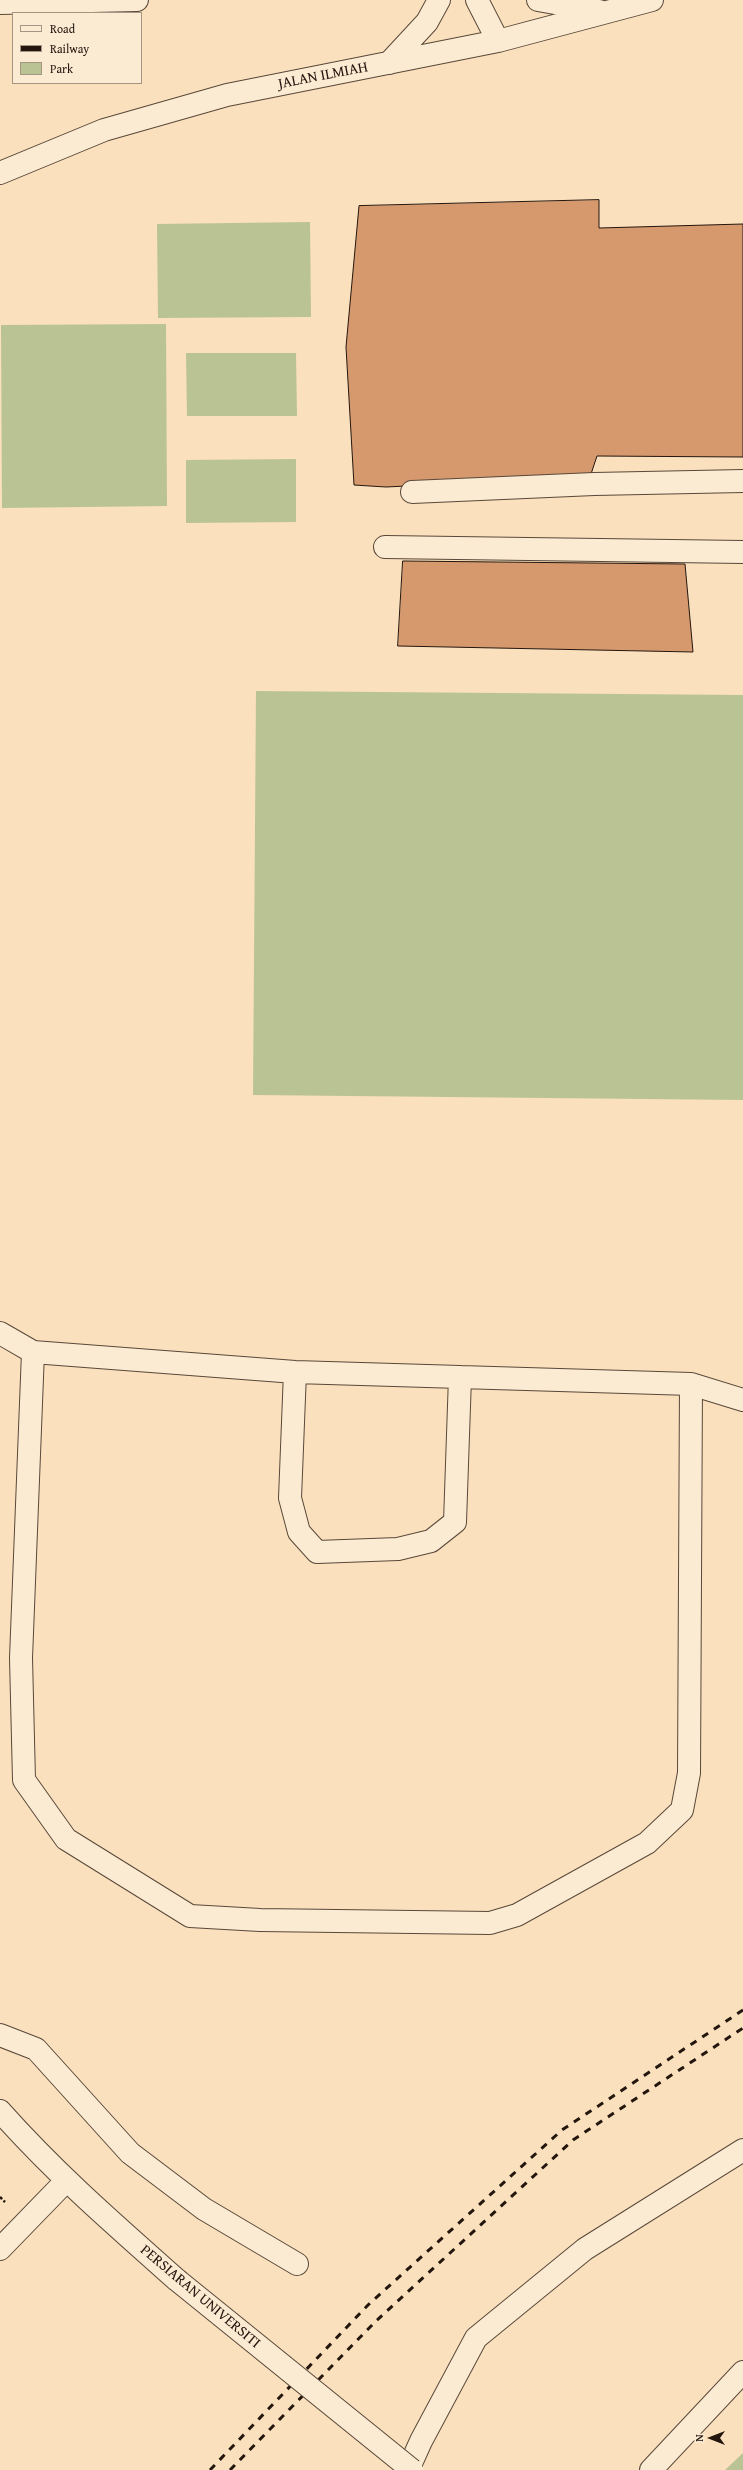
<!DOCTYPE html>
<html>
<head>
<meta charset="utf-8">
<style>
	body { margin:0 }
	#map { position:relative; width:743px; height:2470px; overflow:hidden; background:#fae0bc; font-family:"Gentium Book Plus",serif }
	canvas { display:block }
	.legend { position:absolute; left:12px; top:12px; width:130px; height:72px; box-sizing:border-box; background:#fcebd3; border:1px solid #a59684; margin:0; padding:5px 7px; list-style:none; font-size:12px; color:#23160e }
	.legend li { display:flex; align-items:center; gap:8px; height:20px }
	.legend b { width:20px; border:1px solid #a59684 }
	.north { position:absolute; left:691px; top:2418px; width:40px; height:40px; -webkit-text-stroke:3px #fcebd3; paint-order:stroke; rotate:270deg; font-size:11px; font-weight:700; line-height:16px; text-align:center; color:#23160e }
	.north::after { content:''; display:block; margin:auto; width:14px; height:18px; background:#23160e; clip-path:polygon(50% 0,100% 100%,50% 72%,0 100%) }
</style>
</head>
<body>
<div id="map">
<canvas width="743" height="2470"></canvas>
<ul class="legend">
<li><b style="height:5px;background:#fcebd3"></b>Road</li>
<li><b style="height:5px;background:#23160e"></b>Railway</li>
<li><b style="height:11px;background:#bac394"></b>Park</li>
</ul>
<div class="north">N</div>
</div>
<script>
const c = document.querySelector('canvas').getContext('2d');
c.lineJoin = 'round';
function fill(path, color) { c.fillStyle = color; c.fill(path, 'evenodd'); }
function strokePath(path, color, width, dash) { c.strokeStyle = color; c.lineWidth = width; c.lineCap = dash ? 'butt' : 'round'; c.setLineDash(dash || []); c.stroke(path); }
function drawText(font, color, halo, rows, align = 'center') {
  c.font = font + ' "Gentium Book Plus",serif'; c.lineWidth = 3; c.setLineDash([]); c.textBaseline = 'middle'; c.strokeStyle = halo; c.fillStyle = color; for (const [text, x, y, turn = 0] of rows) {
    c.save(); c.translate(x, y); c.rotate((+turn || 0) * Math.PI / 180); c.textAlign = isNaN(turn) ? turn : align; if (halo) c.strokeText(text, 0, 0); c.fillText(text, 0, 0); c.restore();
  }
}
fill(new Path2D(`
	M310 222 311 317 158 318 157 224Z
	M166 324 167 506 2 508 1 325Z
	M186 353H296L297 416H187Z
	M296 459V522L186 523V460Z
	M256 691 743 695V1100L253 1095Z
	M743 2453V2470H725Z`), '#bac394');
const building = new Path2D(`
	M599 200V228L743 224V457L597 456 590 477 386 487 354 485 346 347 359 206Z
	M403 561 685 564 693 652 398 646Z`);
fill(building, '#d6996e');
strokePath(building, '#23160e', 1);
const minor = new Path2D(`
	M477 0 498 41
	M538 0 599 11
	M0 3 137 0
	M389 63 427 22 439 0
	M0 173 104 130 227 95 498 41 652 0
	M412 492 594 484 743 481
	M385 547 743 552
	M0 1333 33 1352 295 1372 691 1384 743 1400
	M33 1352 21 1658 24 1780 66 1839 190 1916 260 1920 490 1923 517 1915 647 1843 682 1810 689 1773 691 1384
	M295 1372 290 1498 299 1532 317 1552 398 1549 431 1541 455 1522 460 1377
	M0 2035 36 2049 130 2153 204 2209 297 2264
	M0 2111C55 2173 116 2226 177 2280
	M0 2249 66 2181
	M408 2470 421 2441 476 2338 585 2249 743 2150
	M651 2470 743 2372`);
strokePath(minor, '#59483a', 24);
strokePath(new Path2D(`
	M0 2197 5 2202`), '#23160e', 2.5, [3, 2]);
strokePath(minor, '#fcebd3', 22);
strokePath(new Path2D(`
	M210 2470 368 2305 562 2130 743 2010
	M230 2470 376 2321 573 2140 743 2028`), '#23160e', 3, [7, 7]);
const minorBridge = new Path2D(`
	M177 2280 412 2470`);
strokePath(minorBridge, '#59483a', 24, []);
strokePath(minorBridge, '#fcebd3', 22);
drawText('15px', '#23160e', '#fcebd3', [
	["JALAN ILMIAH",323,76,-11],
	["PERSIARAN UNIVERSITI",200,2297,40]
]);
</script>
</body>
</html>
